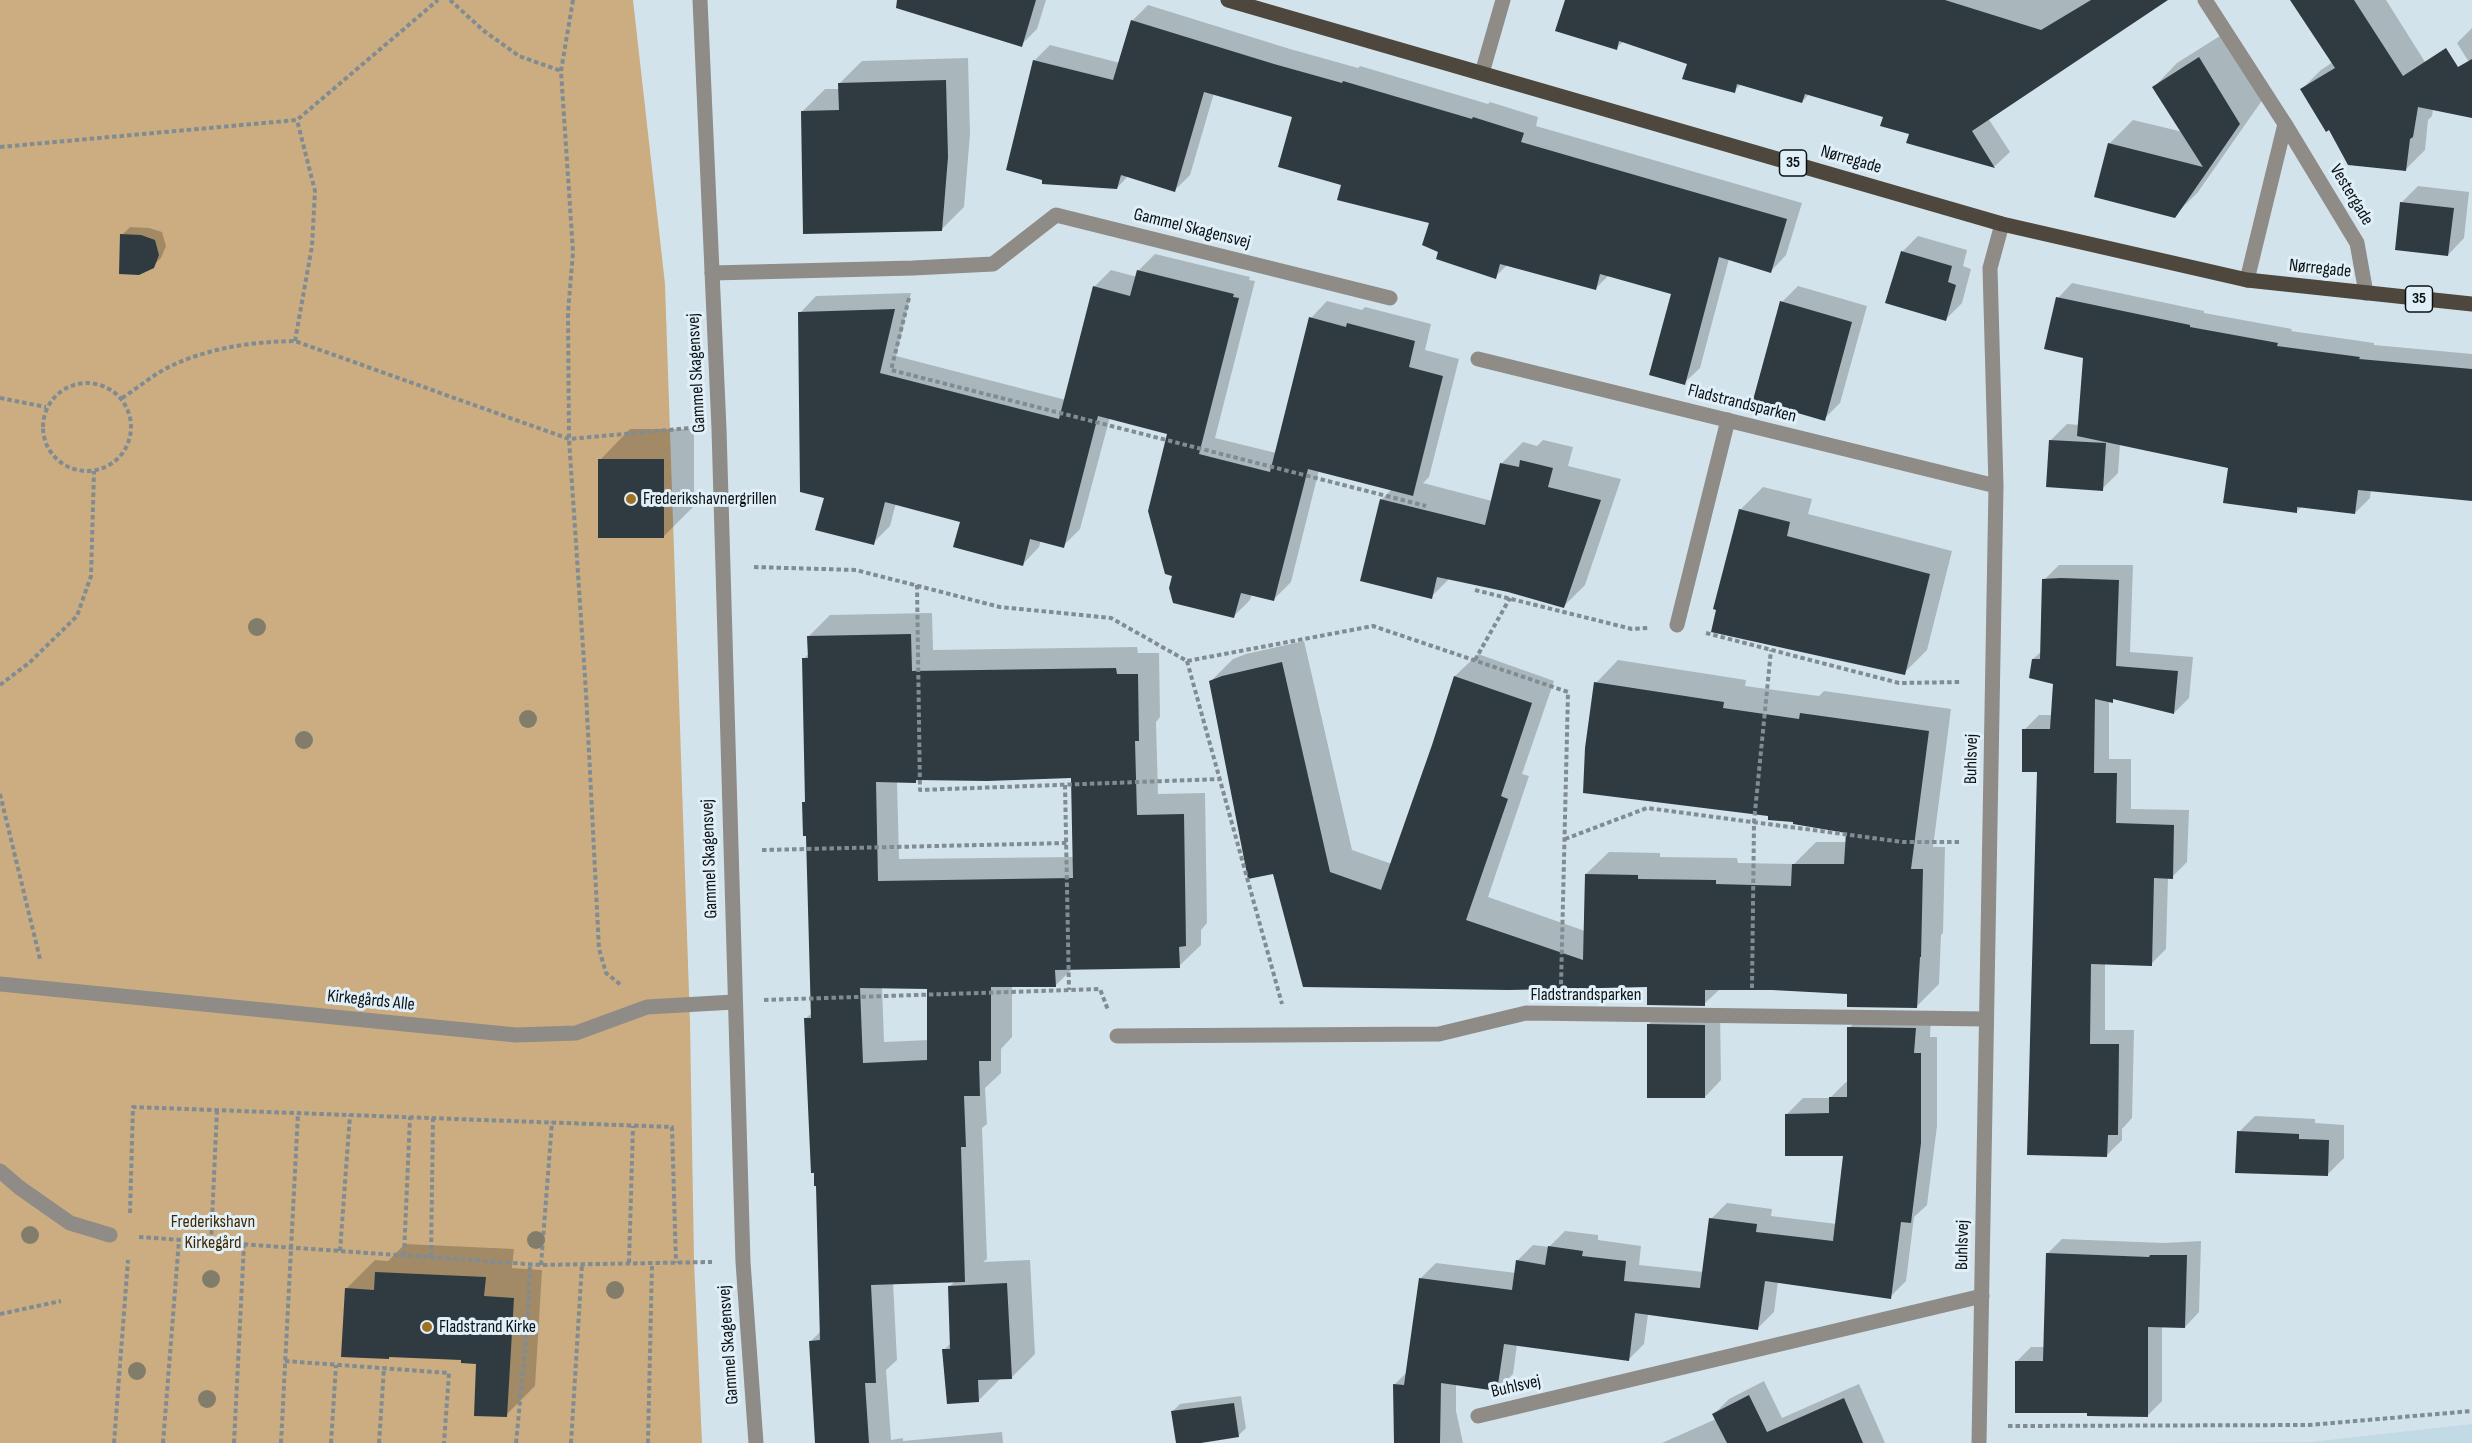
<!DOCTYPE html>
<html>
<head>
<meta charset="utf-8">
<style>
	body { margin:0 }
	canvas { display:block; background:#d3e3eb }
</style>
</head>
<body>
<canvas width="2472" height="1443"></canvas>
<script>
const c = document.querySelector('canvas').getContext('2d');
c.lineJoin = 'round';
function fill(path, color) { c.fillStyle = color; c.fill(path, 'evenodd'); }
function strokePath(path, color, width, dash) { c.strokeStyle = color; c.lineWidth = width; c.lineCap = dash ? 'butt' : 'round'; c.setLineDash(dash || []); c.stroke(path); }
function drawText(font, color, halo, rows, align = 'center') {
  c.font = font + ' "Sofia Sans Condensed",sans-serif'; c.lineWidth = 6; c.setLineDash([]); c.textBaseline = 'middle'; c.strokeStyle = halo; c.fillStyle = color; for (const [text, x, y, turn = 0] of rows) {
    c.save(); c.translate(x, y); c.rotate((+turn || 0) * Math.PI / 180); c.textAlign = isNaN(turn) ? turn : align; if (halo) c.strokeText(text, 0, 0); c.fillText(text, 0, 0); c.restore();
  }
}
fill(new Path2D(`
	M2472 1424V1443H2101L2311 1442Z`), '#c2d9e6');
fill(new Path2D(`
	M0 0H633L665 284 690 1023 694 1261 702 1443H0Z`), '#cbad81');
fill(new Path2D(`
	M960 0H1046L1037 29 1021 45Z
	M1566 0H2164L1988 118 2010 152 1995 166 1908 141 1911 133 1885 116 1809 94 1802 102 1741 84 1734 91 1689 63 1624 41 1616 48Z
	M2292 0H2386L2437 81 2432 116 2428 120 2425 150 2406 169 2329 128 2302 89 2321 70 2333 62Z
	M1148 5 1290 49 1358 68 1360 66 1488 104 1490 102 1538 117 1536 126 1802 203 1786 255 1771 271 1729 259 1700 368 1684 383 1673 293 1609 275 1596 288 1508 264 1495 277 1440 251 1431 222 1343 184 1294 116 1214 93 1190 175 1175 190 1128 176 1117 188 1034 61 1050 45 1120 63 1132 21Z
	M2472 28V67L2457 43Z
	M2223 34 2263 99 2198 192 2174 216 2109 144 2133 120 2183 132 2154 87 2177 63Z
	M968 58 970 134 964 207 941 230 802 112 825 89H840V83L862 61Z
	M2418 186 2469 192 2464 238 2448 255 2401 203Z
	M130 227 149 228 162 232 166 246 161 258 153 266 122 235Z
	M1918 236 1967 250 1963 266 1971 269 1962 303 1946 319 1902 252Z
	M1155 254 1250 277 1249 280 1255 281 1215 438 1276 453 1311 318 1327 301 1362 310 1365 307 1431 324 1425 350 1459 359 1429 477 1423 483 1492 501 1502 463 1523 442 1537 446 1543 440 1573 447 1568 466 1621 479 1585 585 1564 606 1508 591 1450 578 1431 597 1382 499 1392 489 1319 470 1291 582 1274 599 1252 594 1250 600 1233 617 1174 574 1169 432 1110 417 1080 529 1063 546 1041 540 1039 547 1023 564 962 521 896 503 890 526 873 543 826 497 800 313 816 296 911 293 896 356 1066 400 1094 287 1111 270 1137 277 1138 271Z
	M2072 283 2204 311V313L2292 329 2291 331 2374 343V345L2472 354V498L2371 489 2370 498 2355 513 2302 506 2296 512 2229 467 2120 444 2118 473 2102 489 2051 440 2067 424 2080 425 2085 357 2058 298Z
	M1798 286 1867 306 1840 403 1824 419 1782 302Z
	M630 429H694V506L663 537 600 460Z
	M1763 487 1812 499 1808 514 1952 551 1927 650 1904 673 1740 510Z
	M2059 565H2133L2130 652 2193 657 2189 698 2174 713 2115 698 2109 700V759H2131V809L2189 810 2187 862 2172 877H2168L2166 949 2151 964 2105 963V1030H2134L2132 1118 2122 1129V1140L2107 1155 2038 771 2024 730 2039 715H2052L2055 683 2033 659 2042 651 2044 580Z
	M932 613 933 650 1137 647 1138 653H1159L1160 717 1156 722 1158 794 1205 793 1207 923 1201 930V945L1179 966 1073 968 1055 986H1012V1037L1001 1049V1073L985 1088 987 1124 982 1128 987 1259 983 1262 1030 1260 1035 1354 1011 1378H1001L978 1401 944 1350 952 1342 949 1287 955 1281 893 1282 897 1360 886 1370 891 1440 903 1438V1441L1002 1432 1003 1443H817L811 1341 821 1331 818 1184 805 1019 812 1013 808 835 804 802 807 800 804 659 809 653V636L830 615ZM1073 777 1074 857 899 859 897 781 915 782 918 779ZM882 987 928 988 929 1040 884 1042Z
	M1304 641 1352 850 1392 864 1434 745 1455 676 1478 654 1554 681 1522 774 1529 776 1488 897 1585 931 1586 874 1609 852 1660 853V857L1737 858 1738 863 1794 864 1816 842H1847L1848 831 1770 815 1596 683 1618 660 1746 680 1745 686 1819 696 1824 691 1951 709 1933 847H1945L1943 933 1941 935 1939 984 1916 1007 1849 992 1772 989H1720L1704 1004 1274 872 1211 681 1233 659 1246 654Z
	M1664 1009 1720 1010 1721 1080 1705 1097 1648 1025Z
	M1865 1012H1931L1930 1037H1937V1126L1927 1205 1914 1217 1906 1281 1890 1297 1778 1281 1774 1312 1758 1328 1648 1314 1644 1344 1628 1360 1517 1344 1513 1374 1497 1390 1456 1384V1411L1463 1443H1400L1395 1384 1407 1372 1420 1279 1436 1263 1516 1273 1517 1261 1533 1245 1549 1247 1565 1231 1598 1235V1240L1641 1246 1639 1265 1704 1272 1711 1219 1727 1203 1772 1209 1771 1216 1837 1224 1845 1155 1787 1114 1803 1098H1830L1846 1082H1849V1028Z
	M2255 1116 2315 1119V1123L2344 1125V1158L2328 1174 2239 1132Z
	M2062 1239 2164 1243 2201 1241 2199 1312 2185 1327 2162 1326V1401L2147 1416 2089 1412 2017 1361 2031 1347H2045L2047 1254Z
	M405 1244 514 1249 512 1268 542 1270 535 1386 506 1415 477 1363 463 1359 391 1355 389 1358 346 1289 375 1260 388 1261Z
	M1764 1381 1782 1418 1859 1384 1885 1443H1662L1716 1419 1714 1414 1729 1399Z
	M1241 1396 1246 1428 1238 1436 1177 1443 1172 1412 1180 1404Z`), '#0003');
fill(new Path2D(`
	M897 0H1036L1022 47 896 8Z
	M1565 0H1945L2041 30 2091 0H2168L1972 131 1995 168 1906 143 1909 134 1880 126 1883 117 1805 94 1802 103 1737 84 1735 93 1682 79 1687 64 1619 41 1617 50 1555 31Z
	M2290 0H2354L2403 76 2446 48 2458 67 2472 59V118L2418 107 2413 137 2410 139 2406 171 2348 165 2329 130 2326 132 2300 89 2335 68Z
	M1131 20 1274 64 1342 83 1343 81 1472 119 1473 117 1524 133 1521 142 1787 219 1771 273 1719 257 1685 385 1649 375 1671 294 1600 274 1596 290 1500 264 1496 279 1436 259 1438 252 1422 245 1429 223 1337 200 1341 185 1278 167 1292 117 1204 92 1175 192 1121 175 1117 189 1042 184V180L1006 170 1033 60 1113 80Z
	M2199 57 2240 124 2175 218 2094 197 2108 143 2203 167 2152 87Z
	M946 80 948 157 942 231 803 234 801 111 839 110 838 83Z
	M2400 202 2454 208 2448 256 2395 250Z
	M120 234 141 235 155 240 159 255 154 268 139 275 119 274Z
	M1901 251 1952 266 1948 282 1956 285 1946 321 1885 303Z
	M1137 270 1234 294 1233 297 1239 298 1199 454 1270 472 1309 317 1346 327 1347 323 1415 341 1409 367 1443 376 1413 496 1308 469 1274 601 1241 593 1234 618 1173 603 1169 588 1172 576 1165 574 1148 511 1167 434 1098 416 1064 548 1030 539 1023 566 953 547 960 522 885 502 874 545 815 530 824 498 800 492 798 312 895 309 880 373 1059 419 1093 286 1130 296Z
	M2056 297 2190 325V327L2278 343 2277 346 2360 357 2359 359 2472 369V501L2358 490 2355 514 2297 507V513L2223 503 2228 468 2077 436 2083 358 2044 349Z
	M1780 301 1852 322 1825 421 1753 400Z
	M2049 440 2106 443 2103 491 2046 487Z
	M598 459H664V538H598Z
	M1520 460 1553 468 1548 487 1601 500 1564 608 1508 592 1437 577 1432 599 1360 581 1380 499 1485 525 1500 463 1519 467Z
	M1739 509 1790 522 1787 536 1930 574 1905 675 1711 632 1716 610 1713 609Z
	M2061 578 2119 580 2116 666 2178 671 2174 714 2113 699V703L2095 699 2094 773H2117L2116 823 2174 825 2173 879 2154 878 2152 966 2091 964 2090 1044H2119L2118 1135H2108L2107 1157 2027 1155 2037 772H2022V729H2050L2053 684 2029 678 2032 659H2040L2042 579Z
	M911 634 912 671 1116 668 1117 674H1138L1139 741H1135L1137 815 1184 814 1186 946 1179 947 1180 968 1055 970 1056 987H991V1061H979L980 1096H964L966 1147H961L965 1282 871 1285 876 1383H865L869 1443H815L809 1341 820 1340 816 1186H814V1173H811L804 1018H811L806 836H803L802 802H805L802 658H808L807 636ZM1071 778 1073 878 878 881 876 782 916 783V780L987 781ZM860 988 927 989V1060L863 1063Z
	M1282 662 1330 872 1381 890 1432 745 1454 676 1532 703 1501 796 1508 799 1466 920 1583 960 1585 874 1638 875V879L1716 880V884L1791 886 1792 864H1844L1846 833 1793 824V822L1768 820V816L1583 793 1585 748 1594 682 1724 702 1723 708 1799 719 1800 713 1929 731 1911 869H1923L1921 957H1920L1917 1008 1847 1007V994L1772 990H1705V1006L1647 1005V987L1509 990 1303 987 1273 874 1248 879 1209 681 1222 676Z
	M1647 1024 1705 1025V1098H1647Z
	M1847 1027 1916 1028 1914 1053H1921V1143L1911 1223 1901 1222 1891 1299 1765 1281 1758 1330 1635 1313 1629 1361 1504 1344 1497 1391 1441 1383 1440 1443H1394L1393 1384 1404 1385 1419 1278 1512 1290 1516 1260 1545 1265 1548 1246 1583 1251 1582 1256 1626 1261 1624 1281 1700 1288 1709 1218 1757 1224 1756 1232 1833 1241 1843 1156H1785V1114L1829 1113V1097H1847Z
	M2237 1131 2299 1134V1139L2329 1140 2328 1176 2235 1173Z
	M2046 1253 2149 1257 2150 1255H2187L2185 1328 2148 1327V1417L2087 1416V1413H2015V1361H2043Z
	M375 1272 486 1277 484 1296 514 1298 507 1417 474 1416 476 1364 461 1363V1360L389 1357V1359L341 1357 345 1288 374 1290Z
	M1007 1283 1012 1379 978 1380 979 1402 947 1404 942 1349H950L948 1286Z
	M1749 1395 1767 1432 1844 1398 1863 1443H1727L1712 1414Z
	M1234 1403 1239 1437 1201 1443H1176L1171 1411Z`), '#2f3b41');
strokePath(new Path2D(`
	M450 0 484 31 519 56 561 71
	M573 0 561 71 573 252 568 312 569 439 586 693 599 949 606 973 621 985
	M0 147 297 120 438 0
	M909 298 891 370 1426 506
	M295 341 312 246 315 191 297 120
	M43 427a44 44 0 1 1 88 0a44 44 0 1 1-88 0Z
	M0 398 46 407
	M122 398C139 387 155 373 173 365 213 347 252 342 295 341L569 439 690 428
	M754 567 856 570 1000 607 1111 618 1187 661 1373 626 1568 692 1561 985
	M917 585 920 790 1220 779
	M1475 590 1632 629 1648 628
	M1706 633 1899 683 1962 682
	M1475 660 1510 598
	M1187 661 1282 1004
	M0 685 29 663 77 616 91 576 94 471
	M1065 785 1069 990
	M0 794 40 959
	M1565 839 1647 808 1903 842H1959
	M762 850 1067 843
	M1752 988 1754 822 1771 650
	M764 1000 1100 989 1108 1010
	M130 1213 133 1107 672 1127 676 1263
	M139 1237 541 1265 712 1262
	M211 1242 217 1110
	M340 1251 350 1115
	M404 1255 410 1117
	M431 1257 433 1118
	M629 1263 633 1126
	M541 1265 552 1122
	M0 1314 61 1301
	M285 1361 449 1373 444 1443
	M2008 1426 2309 1425 2472 1411
	M114 1443 128 1260
	M163 1443 179 1240
	M234 1443 244 1244
	M281 1443 298 1113
	M331 1443 336 1365
	M379 1443 384 1368
	M516 1443 527 1329 530 1264
	M571 1443 582 1264
	M648 1443 652 1263`), '#808c92', 4, [4.5, 3]);
strokePath(new Path2D(`
	M1482 73 1503 0
	M1677 625 1728 420
	M0 984 516 1035 576 1033 647 1007 734 1002
	M0 1171 20 1188 70 1223 110 1235`), '#8f8b86', 15);
strokePath(new Path2D(`
	M2205 0 2285 124 2357 243 2366 293
	M712 273 913 268 993 264 1056 215 1390 298
	M2247 280 2285 124
	M1478 359 1996 486
	M1117 1036 1439 1034 1526 1013 1986 1019
	M1478 1416 1982 1296
	M1979 1443 1996 486 1990 268 2002 224`), '#8f8b86', 15);
strokePath(new Path2D(`
	M700 0 719 429 743 1262 756 1443`), '#8f8b86', 15);
strokePath(new Path2D(`
	M1228 0 2002 224 2247 280 2472 304`), '#4e473e', 15);
c.fillStyle = '#827d6a';
for (const [x, y] of [
	[257,627],
	[528,719],
	[304,740],
	[30,1235],
	[536,1240],
	[211,1279],
	[615,1290],
	[137,1371],
	[207,1399]
]) { c.beginPath(); c.arc(x, y, 9, 0, 2 * Math.PI); c.fill(); }
for (const [x, y, r, color] of [
	[631,499,6,"#9e7122"],
	[427,1327,6,"#9e7122"]
]) { const dot = new Path2D(); dot.arc(x, y, r, 0, 2 * Math.PI); c.fillStyle = color; c.fill(dot); strokePath(dot, '#e1f0f8', 2); }
for (const [x, y, w] of [
	[1793,163,27],
	[2419,299,27]
]) { const box = new Path2D(); box.roundRect(x - w / 2, y - 13, w, 26, 4.5); c.fillStyle = '#e1f0f8'; c.fill(box); strokePath(box, '#0c1214', 1.5); }
drawText('bold 16px', '#0c1214', null, [
	["35",1793,163],
	["35",2419,299]
]);
drawText('18px', '#0c1214', '#e1f0f8', [
	["Nørregade",1851,160,16],
	["Vestergade",2351,195,59],
	["Gammel Skagensvej",1192,229,14],
	["Nørregade",2320,269,6],
	["Gammel Skagensvej",697,373,-93],
	["Fladstrandsparken",1742,404,14],
	["Buhlsvej",1972,759,-89],
	["Gammel Skagensvej",710,859,-92],
	["Fladstrandsparken",1586,995],
	["Kirkegårds Alle",371,1001,6],
	["Buhlsvej",1963,1245,-89],
	["Gammel Skagensvej",729,1345,-94],
	["Buhlsvej",1516,1387,-13]
]);
drawText('18px', '#0c1214', '#e1f0f8', [
	["Frederikshavnergrillen",643,499],
	["Fladstrand Kirke",439,1327]
], 'left');
drawText('18px', '#402901', '#e1f0f8', [
	["Frederikshavn",213,1222],
	["Kirkegård",213,1243]
]);
</script>
</body>
</html>
